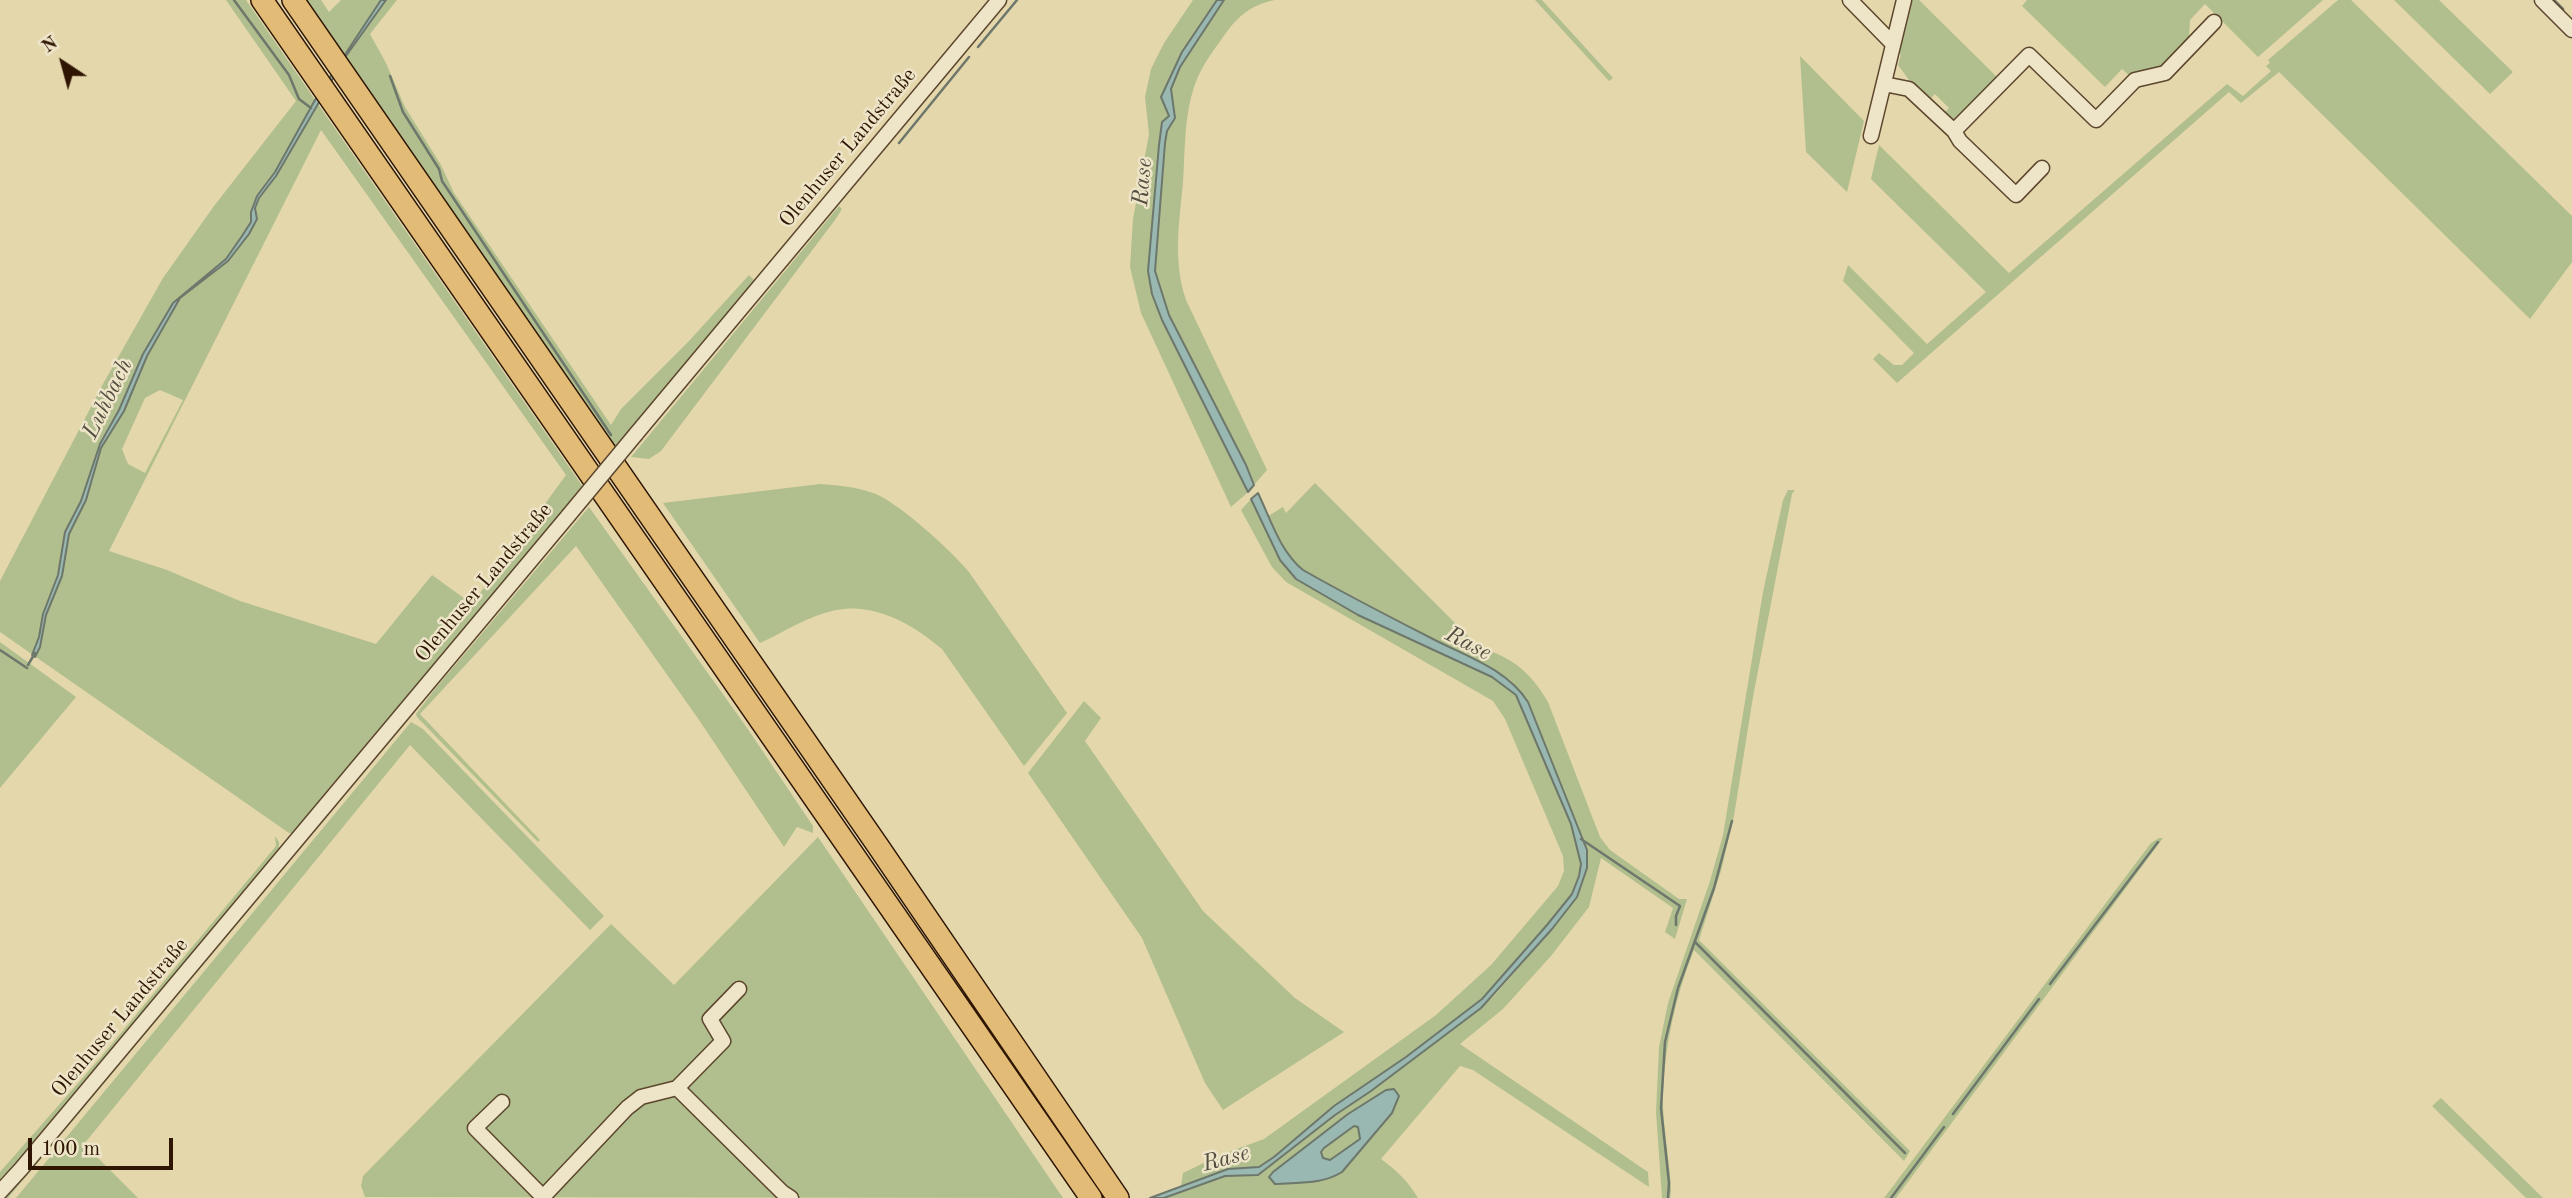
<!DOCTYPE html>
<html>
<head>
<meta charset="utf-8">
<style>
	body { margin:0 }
	#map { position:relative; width:2572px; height:1198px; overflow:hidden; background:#e5d7ac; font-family:"Old Standard TT",serif }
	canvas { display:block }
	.north { position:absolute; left:28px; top:28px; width:70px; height:70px; -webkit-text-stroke:5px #eee5c9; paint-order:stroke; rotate:324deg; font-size:19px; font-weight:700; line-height:28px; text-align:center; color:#2e1603 }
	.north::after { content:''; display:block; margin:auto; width:24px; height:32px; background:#2e1603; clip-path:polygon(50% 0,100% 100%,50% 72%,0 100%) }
	.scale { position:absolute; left:28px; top:1138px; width:145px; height:32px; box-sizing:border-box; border:4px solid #2e1603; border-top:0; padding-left:9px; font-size:21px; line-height:24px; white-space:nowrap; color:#2e1603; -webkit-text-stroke:5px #eee5c9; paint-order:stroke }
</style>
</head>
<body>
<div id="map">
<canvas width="2572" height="1198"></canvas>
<div class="north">N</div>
<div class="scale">100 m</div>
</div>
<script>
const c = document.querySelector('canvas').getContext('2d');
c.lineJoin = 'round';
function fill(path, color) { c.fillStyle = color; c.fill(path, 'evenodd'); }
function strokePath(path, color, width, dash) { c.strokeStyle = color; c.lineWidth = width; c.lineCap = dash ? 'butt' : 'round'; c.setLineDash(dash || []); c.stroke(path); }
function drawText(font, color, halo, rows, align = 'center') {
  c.font = font + ' "Old Standard TT",serif'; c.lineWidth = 5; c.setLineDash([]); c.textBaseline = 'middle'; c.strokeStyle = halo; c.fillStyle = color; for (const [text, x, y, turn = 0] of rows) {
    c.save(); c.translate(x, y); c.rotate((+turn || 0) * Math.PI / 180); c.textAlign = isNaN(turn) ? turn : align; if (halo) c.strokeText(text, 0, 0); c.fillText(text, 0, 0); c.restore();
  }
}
fill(new Path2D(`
	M226 0H246L583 487 297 833H289L0 632V581L103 384 163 278 214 206 296 101ZM321 130 566 475 472 604 432 575 376 644 240 601 167 570 109 551ZM160 390 183 400 145 473 128 464 122 449 145 398Z
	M307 0H321L329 12 341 0H397L370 34 386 63 405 107 441 165 454 193 611 425 621 409 689 341 749 275 756 282 616 448Z
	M1193 0H1275C1249 5 1235 19 1221 40 1210 55 1200 69 1194 87 1184 117 1185 152 1183 183 1179 224 1173 261 1186 300L1267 470 1246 494 1231 507 1141 313 1130 267 1133 219 1149 134 1145 97 1151 69 1164 43Z
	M1535 0H1542L1613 78 1609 81Z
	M1912 0H1919L1998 78 1955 119 1949 118 1944 113 1949 108 1935 94 1930 99 1912 84 1898 65 1901 54 1898 53Z
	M2027 0H2323L2258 57 2205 4 2190 20 2189 37 2160 67 2130 76 2122 69 2105 87 2022 6Z
	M2338 0H2351L2572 216V262L2530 319 2279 72 2241 103 2229 92 1897 383 1873 359 1879 353 1894 365H1902L1914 353 1843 281 1848 265 1927 344 1986 292 1871 179 1879 145 2009 273 2227 84 2243 96 2271 71 2266 66 2270 63 2268 60Z
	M2394 0H2439L2513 72 2490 94Z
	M1800 56 1864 121 1847 192 1806 152Z
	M839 206 842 209 835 220 661 451 649 459 631 457Z
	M1315 483 1480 648C1513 657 1531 673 1548 702L1600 837 1610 850 1679 899H1687L1675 939 1665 932 1673 908 1601 858 1589 907 1551 956 1503 1009 1460 1044 1648 1172 1649 1187 1473 1070 1460 1066 1381 1159C1396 1170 1408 1181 1418 1198H1150L1181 1186 1183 1173 1220 1155 1264 1139 1436 1015 1491 965 1558 886 1564 871 1563 856 1505 719 1493 701 1286 582 1272 567 1241 510 1251 499 1280 560 1296 579 1358 615 1492 677 1516 695 1571 824 1581 864 1579 876 1572 894 1547 925 1482 999 1456 1019 1459 1024 1494 996 1552 929 1587 868V850L1528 702 1510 680 1489 667 1440 643 1303 570 1291 560 1268 516 1283 507 1286 513Z
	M820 484C837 485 857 487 873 493 897 501 953 552 969 572L1067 713 1024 766 942 649C914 625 875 602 836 610 810 615 784 632 760 643L663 503Z
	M1788 490H1795L1792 494 1753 697 1734 816 1721 871 1699 940 1910 1151 1904 1161 1694 950C1676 995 1665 1043 1663 1093 1662 1126 1670 1158 1671 1191L1670 1198H1662L1656 1112 1659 1047 1668 1003 1710 881 1723 835 1763 592 1783 500Z
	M589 507 745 725 813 826V833L797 827 784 847 697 717 576 546 420 714 540 840 538 842 417 717 416 714 435 689Z
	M0 642 76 697 0 788Z
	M1084 701 1101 718 1085 741 1203 911 1295 998 1344 1032 1223 1110 1205 1083 1142 938 1028 773Z
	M405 718 408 720 8 1198H0Z
	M411 722 423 729 604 916 590 930 410 745 84 1144 138 1198H16Z
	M275 836 279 842V850L0 1182V1172L101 1057 276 846Z
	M818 837 1063 1198 365 1197 361 1186 363 1176 611 924 674 985Z
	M2159 838H2163L1896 1198H1884L2151 843Z
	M2441 1098 2543 1198H2526L2432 1106Z`), '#b0bf8d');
const water = new Path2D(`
	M381 0H386L346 56 276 176 259 198 255 208 257 219 249 234 228 261 180 298 147 356 124 411 101 448 86 500 69 534 62 576 46 615 40 647 35 657 32 655 39 637 43 614 58 575 65 532 81 501 100 444 119 410 143 354 173 303 226 259 242 236 251 222V212L257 196 275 172 315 100Z
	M1217 0H1224L1180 67 1171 89 1175 118 1167 131 1165 143 1155 271 1169 315 1246 465 1254 485 1248 492 1162 320 1152 294 1148 271 1159 145 1162 122 1169 116 1161 97 1182 52Z
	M1258 493C1271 520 1280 551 1303 570 1345 594 1388 616 1431 638 1465 656 1506 668 1528 702L1587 850V868L1577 897 1552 929 1481 1008 1371 1091 1335 1115 1258 1175 1225 1176 1164 1198H1150L1228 1169 1259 1167 1274 1157 1334 1106 1406 1057 1482 999 1547 925 1572 894 1579 876 1581 864 1571 824 1516 695 1492 677 1358 615 1296 579 1280 560 1251 499Z
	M1394 1089 1399 1096 1392 1113 1342 1172C1321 1185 1299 1182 1275 1184L1269 1177 1273 1172 1348 1114 1386 1090ZM1354 1126 1358 1127 1360 1139 1330 1160 1323 1158 1321 1152 1324 1148Z`);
fill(water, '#98b8b1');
strokePath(water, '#6e776b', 2);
strokePath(new Path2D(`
	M234 0 289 75 299 99 311 108
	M2554 0 2563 9
	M978 47 1017 0
	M390 76 403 112 439 169 442 181 611 435
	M899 143 969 57
	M0 650 27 668
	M28 665 35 653
	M1581 839 1680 906 1676 916V925
	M1695 942 1905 1153
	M2050 984 2158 842
	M1953 1114 2039 999
	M1668 1198 1669 1183 1661 1108 1665 1042 1678 988 1714 888 1732 821
	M1891 1198 1944 1127`), '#6e776b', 2.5);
const minor = new Path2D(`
	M1850 0 1893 44
	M2542 0 2572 30
	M1884 84 1909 89 1954 131 2029 55 2096 120 2135 80 2165 73 2214 22
	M1954 131 1960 141 2016 195 2042 168
	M1871 136 1904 0
	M636 434 999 0
	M677 1088 782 1192 791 1198
	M502 1102 475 1128 543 1197
	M0 1192 21 1169 568 516
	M542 1198 627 1108 641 1097 677 1088 723 1041 710 1019 739 989`);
const highway = new Path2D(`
	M262 0 1091 1198
	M293 0 878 846 1118 1198`);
strokePath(minor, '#5c462d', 17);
strokePath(highway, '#2e1603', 24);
strokePath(minor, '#eee5c9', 14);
strokePath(highway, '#e2bc76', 21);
const minorBridge = new Path2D(`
	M568 516 636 434`);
strokePath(minorBridge, '#5c462d', 17, []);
strokePath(minorBridge, '#eee5c9', 14);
drawText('21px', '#2e1603', '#eee5c9', [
	["Olenhuser Landstraße",848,148,-50],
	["Olenhuser Landstraße",484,583,-50],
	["Olenhuser Landstraße",120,1018,-50]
]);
drawText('italic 23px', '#534f40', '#eee5c9', [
	["Rase",1143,182,-85],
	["Luhbach",108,399,-64],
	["Rase",1468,644,27],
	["Rase",1226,1159,-15]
]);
</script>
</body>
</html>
